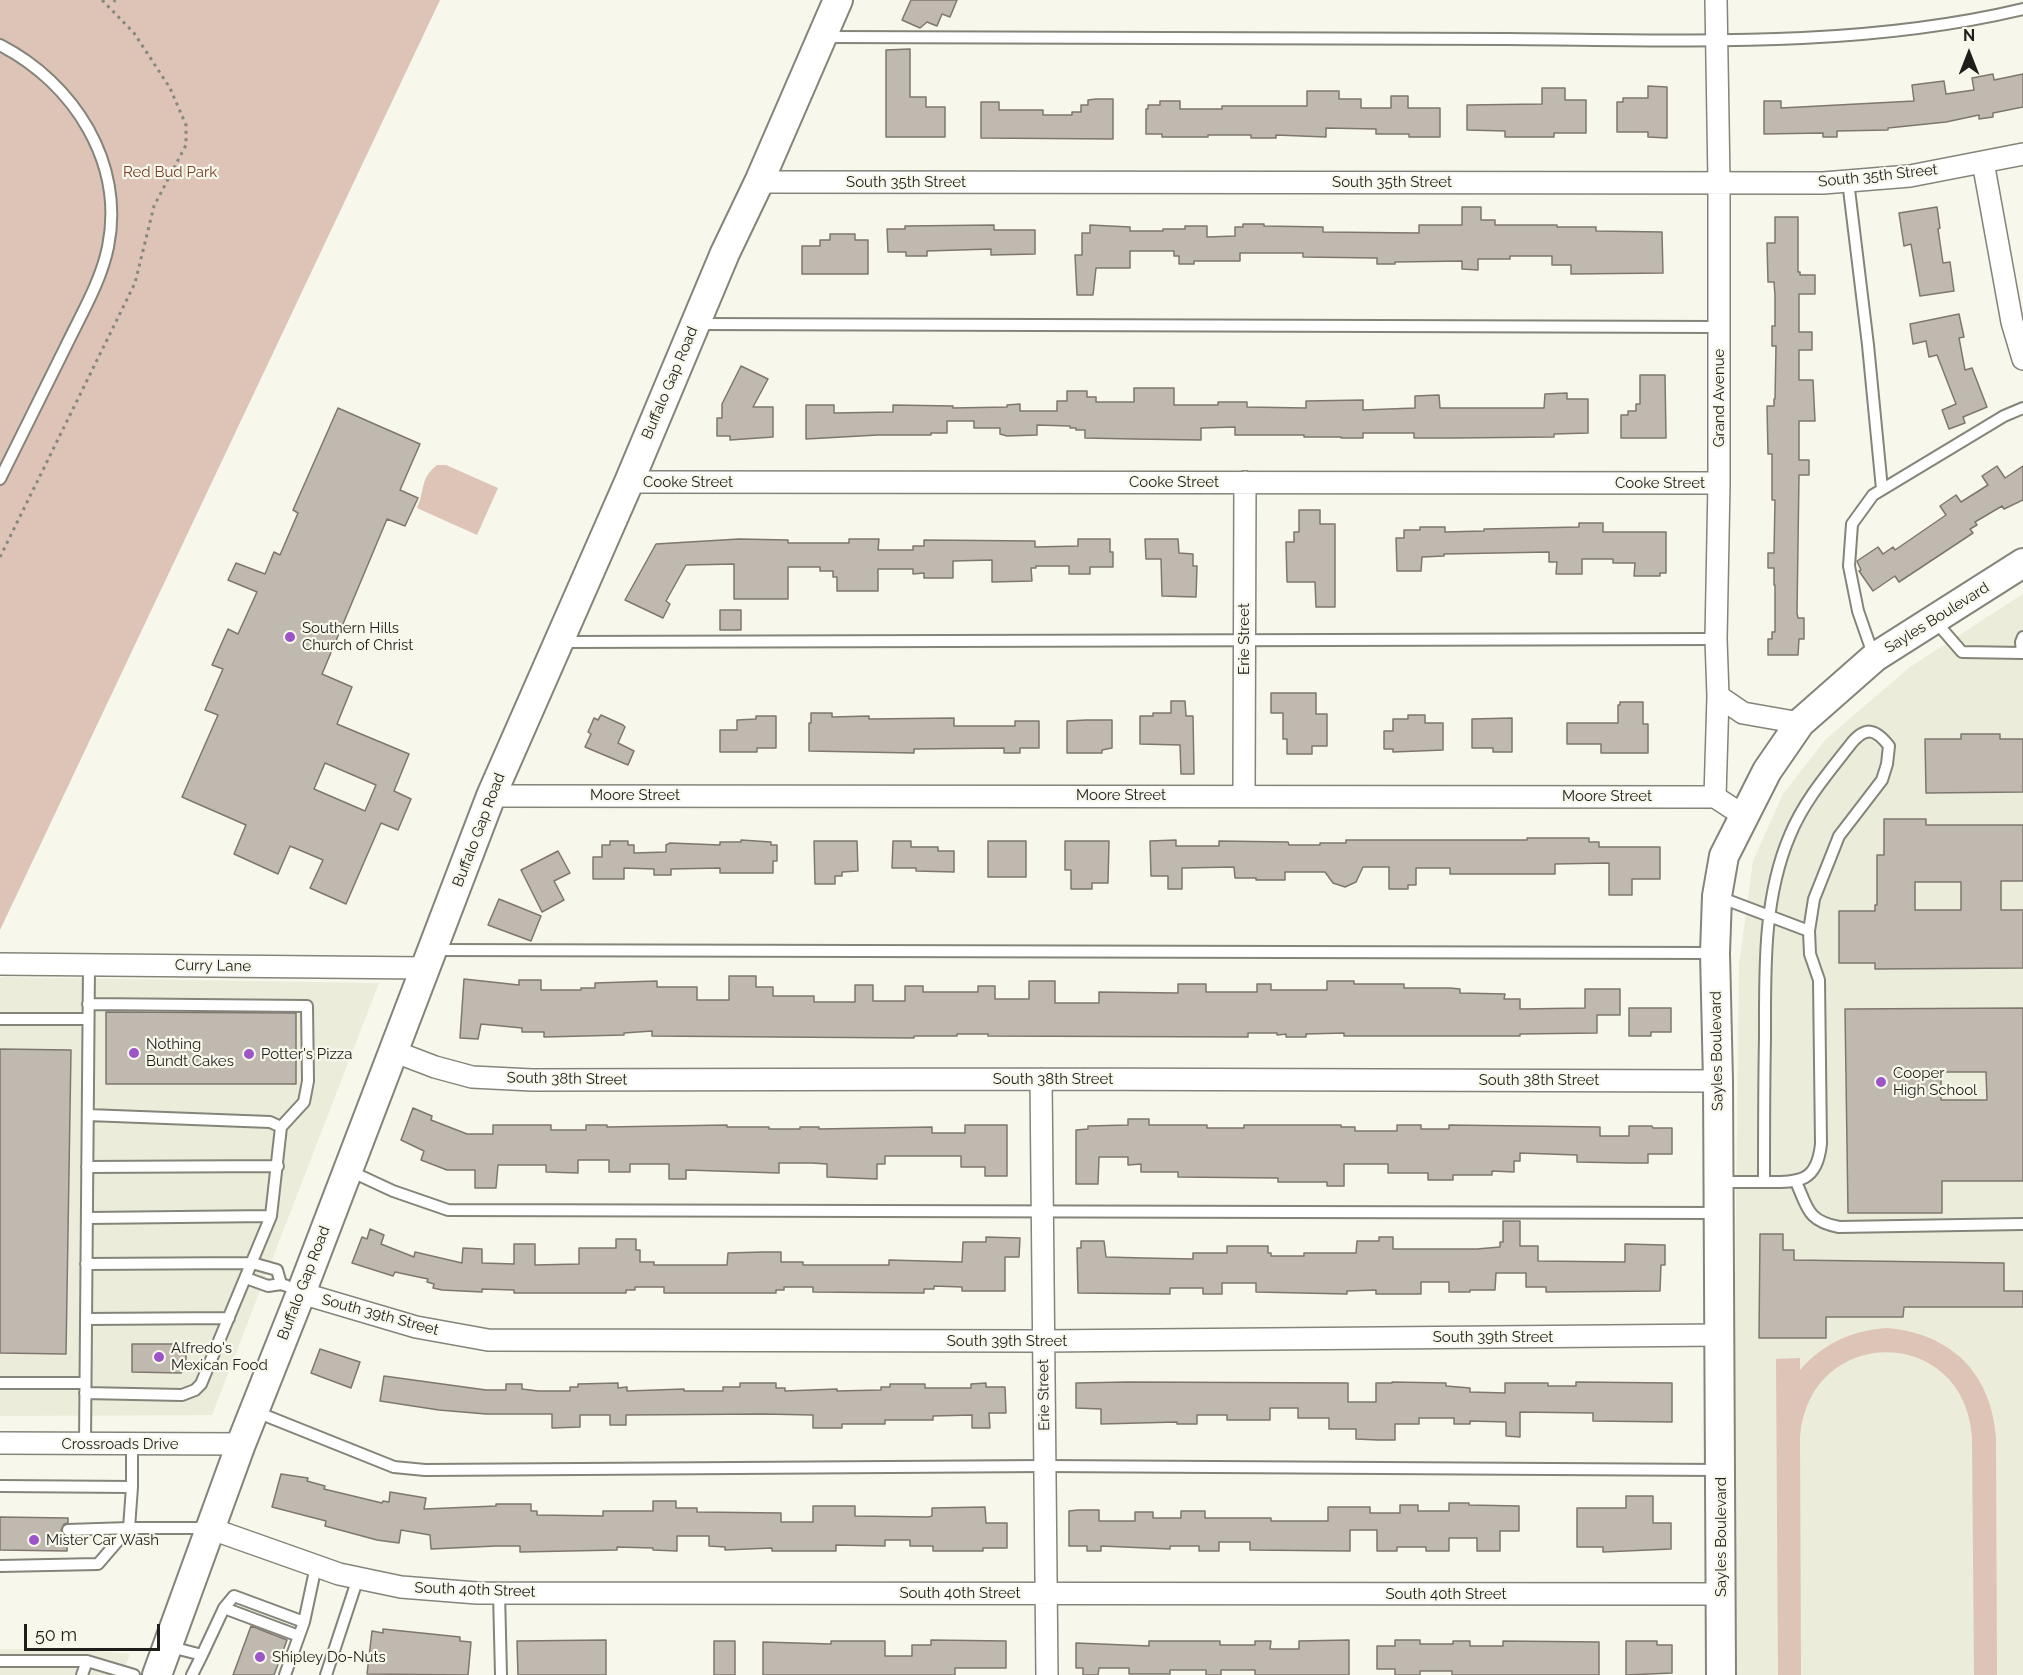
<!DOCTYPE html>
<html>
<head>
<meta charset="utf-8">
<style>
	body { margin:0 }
	#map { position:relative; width:2023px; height:1675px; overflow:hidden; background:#f7f7ec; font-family:Raleway,sans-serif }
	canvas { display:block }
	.north { position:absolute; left:1939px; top:24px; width:60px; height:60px; -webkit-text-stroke:4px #f7f7ec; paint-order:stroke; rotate:0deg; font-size:16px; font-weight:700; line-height:24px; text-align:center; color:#1e1e1a }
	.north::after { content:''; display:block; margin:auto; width:21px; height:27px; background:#1e1e1a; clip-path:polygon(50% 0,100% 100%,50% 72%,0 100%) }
	.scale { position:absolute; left:24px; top:1624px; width:136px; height:27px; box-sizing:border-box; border:3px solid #1e1e1a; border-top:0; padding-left:8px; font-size:18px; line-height:21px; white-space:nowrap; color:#1e1e1a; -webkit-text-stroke:4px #f7f7ec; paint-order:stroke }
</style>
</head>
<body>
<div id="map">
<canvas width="2023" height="1675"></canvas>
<div class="north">N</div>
<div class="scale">50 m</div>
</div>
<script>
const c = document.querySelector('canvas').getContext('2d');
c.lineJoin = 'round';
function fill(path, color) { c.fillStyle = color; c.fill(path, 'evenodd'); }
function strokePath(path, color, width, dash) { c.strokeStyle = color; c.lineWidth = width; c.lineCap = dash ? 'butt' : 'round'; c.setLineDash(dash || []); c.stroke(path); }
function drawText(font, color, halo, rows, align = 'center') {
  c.font = font + ' Raleway,sans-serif'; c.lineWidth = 4.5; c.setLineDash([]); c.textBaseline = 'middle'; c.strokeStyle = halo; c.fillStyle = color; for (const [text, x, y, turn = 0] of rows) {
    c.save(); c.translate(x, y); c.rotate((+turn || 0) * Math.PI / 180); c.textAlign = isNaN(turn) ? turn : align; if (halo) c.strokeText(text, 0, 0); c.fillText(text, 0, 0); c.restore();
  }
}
fill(new Path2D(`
	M2023 594V1675H1735L1734 1363 1739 965 1753 861 1783 794 1826 739 1910 667Z
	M0 977 379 983 212 1415 0 1416Z
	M0 1649H76L130 1654 122 1675H0Z`), '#ececda');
fill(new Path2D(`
	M0 0H440L0 930Z
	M437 465H446L498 488 477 535 417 508C426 488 419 480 437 465Z
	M1886 1328C1950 1333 1991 1372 1996 1437L1997 1675H1974L1972 1437C1964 1324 1809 1324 1800 1437L1801 1675H1778L1776 1359 1800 1358V1370C1824 1343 1851 1331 1886 1328Z`), '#dec3b7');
const building = new Path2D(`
	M911 0H957L950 17 942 14 937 26 927 22 920 28 902 20Z
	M910 49V97H926V107H945V137H886V50Z
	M1993 74 1994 80 2023 74V107L1993 113V117L1979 119V115L1946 122 1888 128V130L1837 131V137H1823V133L1764 134V101H1781V108L1914 101 1912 85 1944 81 1946 94 1974 90 1972 78Z
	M1648 86 1667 87V138L1648 137V132H1617V102H1623V98H1648Z
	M1542 88H1565V100H1586V133H1554V137H1505V131L1467 130V105L1542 104Z
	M1307 91H1339V99H1361V108H1391V96H1408V108H1440V137H1409V134H1376V129L1326 128V137L1276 135V138H1251V135H1208V137H1162V134H1146V109H1148V105H1160V101H1180V109H1222V106H1307Z
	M1096 99H1113V139L981 138V102H999V110H1043V115H1072V112H1081V105H1088V100Z
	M1462 207H1481V220H1495V225H1557V227H1596V231L1662 232 1663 273 1571 274V265H1552V256H1510V259H1478V270L1462 269V261L1395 262V264H1377V258L1303 257V253H1240V261H1194V264H1179V256H1174V251H1130V268H1096L1093 295H1077L1075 255H1082V233H1090V225L1130 227V231H1163V229H1185V226H1207V237L1235 236V227H1243V224H1264V226L1323 227V232L1419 233V225H1462Z
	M1937 207 1940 228 1938 229 1943 263 1950 262 1954 291 1920 296 1911 244 1904 246 1899 213Z
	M1775 217H1798V272H1800V275H1815V294H1799V332H1812V350H1799V380H1813L1815 421H1799V460H1809V475H1799L1797 613 1798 618H1804V639H1799L1798 655H1768V639H1772V632H1775V585H1774V568H1768V553H1774L1775 500H1772V454H1768L1767 406H1774V399H1775L1776 346H1772V326H1775V295L1774 282H1768L1767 243H1775Z
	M994 225V230H1035V254L991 255V249L927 251V256H906V252H888L887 229H905V226Z
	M830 234H855V240H868V274H802V246H820V240H830Z
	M1959 314 1964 337 1959 338 1965 370 1972 368 1987 407 1963 417 1965 423 1949 429 1942 410 1956 404 1937 355 1929 357 1926 341 1913 344 1910 324Z
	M741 366 768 379 753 407H773V437L730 440V436H717V418H722V404Z
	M1640 375H1665L1666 438H1621V415H1628V411H1636V404H1640Z
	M1134 388H1174V405H1218V402H1247V407L1306 408V401L1363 400V410L1415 408V396L1439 395 1440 408H1544L1545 394 1567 393V399H1588V433L1554 434V437L1454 438H1414V433H1363V438H1341V437H1304V435H1235V427L1201 428V440L1133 439 1085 438V430H1076V428H1070V426L1037 425V435L1007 436 1000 434V428H974V421H947V433H931V435H878L806 439V405H834V413L893 412V405L953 406V408L1007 407V405L1020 404V411H1057V401H1067V391H1087V397H1096V402H1134Z
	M338 408 420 444 400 490 418 498 405 526 387 519 322 674 352 687 337 724 409 754 394 791 411 799 398 830 381 823 346 904 310 888 323 860 290 846 278 874 234 854 246 825 182 797 218 715 205 710 223 669 212 665 228 629 238 634 257 592 228 580 236 563 265 574 274 552 280 555 298 513 293 510ZM325 763 376 785 365 811 314 789Z
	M1997 466 2005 478 2023 466V500L2004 509 2002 506 1975 522 1977 525 1970 529 1973 533 1899 582 1895 576 1873 591 1859 571 1861 570 1857 561 1878 547 1883 554 1893 547 1895 550 1946 515 1940 506 1956 495 1961 502 1988 485 1982 476Z
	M1299 510H1320V524H1335V607H1316L1315 582H1287L1286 542H1294V532H1299Z
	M1579 523H1603V532H1666V573H1660V576H1634L1635 563H1613V559H1582V574H1556L1557 562H1549V552L1444 554V556L1422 557 1421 571H1397L1396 538H1404V530H1420V527H1445V532L1484 531V529L1579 527Z
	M739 539 788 540V543H849V539H879L878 550H913V546H924V540L1035 541V547L1078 546V539H1110V552H1113V567H1090V574H1069V566H1036V568H1031L1032 581 992 582V560L953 561V578H924V573L913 574V569H878V591H837V577H833V571H820V567H788V599H734V564L686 565 666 601 670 604 663 618 625 600 656 544Z
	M1145 539H1178L1179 553 1193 554V566H1197L1196 597 1162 596 1161 559H1146Z
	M720 610H741V630H720Z
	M1271 693H1316V714H1327V746H1312V754H1287V739H1283V713H1271Z
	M1171 701H1185L1186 716H1193L1194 774H1181L1180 745 1140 744V716H1153V713H1171Z
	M1620 702H1643V724H1648V753H1601V744H1567V723H1618V705H1620Z
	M811 713H832V717L869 716V719L954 718V726H1015V721H1039V748H1020V753H1004V748L914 749V753L809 751V723H811Z
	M601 715 623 725 625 727 618 743 634 751 628 765 585 747 591 734 588 732 594 718 598 720Z
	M1408 715H1425V723H1443V750L1393 752V749H1384V731H1393V719H1408Z
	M756 716H776V748H757V752H720V730H737V720L756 719Z
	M1512 718V752H1493V748H1472V719Z
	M1086 720H1112V748L1102 750V753H1067V721Z
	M1961 734H2000V739H2023V792L1926 793 1925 739H1961Z
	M1884 819H1926V825H2023V881H2001V910H2023V968L1875 969V963H1839V911H1875V905H1877V855H1884ZM1915 882H1961V910H1915Z
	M1527 838H1589V842H1599V847H1660V879H1632V895H1609V863L1555 864V874H1450V868H1416V885H1408V889H1389V867H1363L1356 882 1345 887 1333 883 1325 872H1285V880H1256V878H1235L1234 867 1182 868V889H1168V876H1151L1150 841 1176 840V846H1219V841L1288 842 1289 845H1320V843H1346V840H1527Z
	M741 840 771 842V845H777V861H773V873H720V868L671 869V875H654V869L624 868V879H593V857H602V845H610V841H628V845H634V853L666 852V845L670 843 720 845V842H741Z
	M814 841H857L858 871 842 872V876H835V884H815Z
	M893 841H911V847H938V851H954V872L916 871V868H892Z
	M988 841H1026V877H988Z
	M1065 841H1109L1108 883H1092V889H1071V870H1065Z
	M558 851 570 873 554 881 564 900 542 912 521 870Z
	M499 899 541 916 531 941 488 925Z
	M729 976H756V987H773V996H814V1002H855V985H873V1001H905V986H923V992H978V986H995V999H1029V981H1055V1003H1099V992L1178 993V984H1206V992H1257V984H1271V990H1327V981H1354V984H1404V988H1450L1460 989V993L1505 994 1504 999H1520V1009L1585 1008V989H1620V1015H1597V1033L1520 1034V1036H1344V1033L1306 1034V1037H1286V1034L1277 1035V1033H1248V1037L988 1036V1034H957V1036H914V1038L778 1037 652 1036V1031L624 1033V1035L544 1037V1032H522V1028L481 1024 478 1039 460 1038 464 979 519 985V980H541V990H581V988H595V983L657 981V987H697V1000H729Z
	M1629 1008H1671V1032H1651V1036H1629Z
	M2023 1008V1181H1942V1213H1848L1845 1009ZM1941 1072H1986L1987 1100H1941Z
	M106 1012 296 1013V1084H106Z
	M0 1049 71 1050 66 1354 0 1353Z
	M413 1108 432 1116 431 1120 467 1134H493V1125H551V1130H586V1125H607V1127L727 1125V1127H769V1129H800V1127H819V1129L932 1127V1133H965V1125H1007V1176H985V1167H961V1156H885V1164H877V1179L827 1177V1164L812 1163H779V1173L686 1170V1179H669V1164H630V1172H609V1160H578V1173L546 1172V1165H498L496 1188H475V1170H447L421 1160 424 1151 401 1140Z
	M1128 1119H1149V1125H1207V1128H1244V1125H1341V1127H1355V1131H1397V1125H1421V1129H1449V1125L1600 1127V1136H1629V1126H1652L1653 1128H1672V1154H1648V1163H1629L1577 1162V1155L1520 1153V1161H1514V1172L1492 1171V1175H1453V1180H1428V1173H1388V1164H1344V1186H1327V1182H1278V1178L1178 1177V1172H1141V1164L1128 1165V1157H1099L1098 1184H1076V1130L1088 1129V1126L1128 1125Z
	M1503 1221H1520V1246H1538V1261L1625 1262V1244L1665 1245V1265H1661L1660 1291 1546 1292V1287H1526V1273H1496L1495 1290H1470V1292H1449V1282H1421V1294H1376V1290L1347 1291V1294L1256 1292V1283H1222V1294H1203V1288H1170V1294L1078 1293 1077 1248H1081V1241H1104L1106 1257 1144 1258 1193 1259V1253H1227V1246H1268V1253H1271V1256H1304V1253H1356L1357 1241H1379V1237H1393V1249H1477L1500 1247V1242H1503Z
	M370 1229 384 1235 381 1244 414 1257 415 1252 462 1263 463 1248 482 1249V1263L514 1264V1244H535V1265L579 1264V1248H616V1239H636V1250H640V1262H654V1265H727L728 1253 763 1252H781V1262H803V1265H889V1260L962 1262 963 1242H986V1237L1020 1238 1019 1257H1005V1291H962V1287L934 1286V1289H924V1293L813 1292V1287H784V1290H776V1293H664V1287H635V1290H626V1293H514V1290L482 1289V1292L442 1290 433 1288 434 1284 427 1282 428 1279 395 1272 393 1276 352 1263 362 1237 367 1239Z
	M1760 1234H1783V1250H1794V1260L2004 1263V1291H2023V1307H1904L1903 1317H1826V1338H1759Z
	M132 1344H178V1347H186V1367L181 1373 132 1372Z
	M320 1349 360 1362 351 1388 311 1373Z
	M384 1376 486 1390H506V1384H522V1389L538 1391H570V1387H578V1384L618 1383V1388L627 1387V1391L684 1389V1391H723V1387H740V1383H776V1388H785V1391L837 1389V1391L881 1390V1387H890V1384H925V1388H971V1384L986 1383V1387H1005L1006 1413H989L990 1428H972V1415L933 1416V1420H885V1424H842V1428H813V1415L763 1414 626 1415V1425H610V1415H580V1427L552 1428V1414H486L439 1410 380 1401Z
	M1127 1382 1348 1383V1402H1376V1383H1392V1382L1446 1383V1386L1470 1388V1392L1505 1393V1383H1548V1386H1576V1382L1672 1383V1422L1593 1421V1413L1520 1412V1437L1506 1436V1422L1470 1421V1424H1454V1418H1419V1424H1395V1440H1378L1356 1439V1429H1329V1418H1298V1408H1270V1420H1227V1415H1197V1424H1177V1422L1101 1424V1409L1076 1408V1383Z
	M281 1474 308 1478 307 1481 325 1486 324 1489 382 1503 383 1501 389 1502 390 1492 426 1498 424 1509 496 1506V1504H531V1511H537V1515L603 1516V1511H653V1501H676V1508H697V1512L781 1513V1522H813V1506H855V1516L928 1517 932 1516V1508L985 1507 986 1523H1007V1548H983V1551H933V1546H910V1540H885V1546L836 1545V1551H772V1548L725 1550V1547L709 1546V1536H677V1551L653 1550V1548L617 1547V1550L520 1552V1546H496L431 1549 430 1535 401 1530 399 1543 377 1540 325 1526 326 1521 272 1507Z
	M1626 1496H1653V1523H1671V1549L1603 1552V1547H1577V1508H1626Z
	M1449 1503H1469V1505L1519 1506V1531H1500V1551H1477V1538H1449V1551H1426V1547H1397V1551H1377V1530H1350V1551L1250 1550V1542H1219V1551H1199V1546H1170V1549L1101 1546V1551H1087V1546H1069V1511L1078 1510H1099V1521H1135V1512H1153V1518H1181V1511H1205V1518H1271V1521H1328V1507H1370V1513H1400V1505H1418V1511H1449Z
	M0 1517 68 1518V1523L64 1524 61 1530 62 1534 67 1537V1551L0 1550Z
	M251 1626 287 1640 274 1675H233Z
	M383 1629 460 1637V1641L471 1642 468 1675 367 1674 372 1631 383 1633Z
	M606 1640V1675H518L517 1641Z
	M931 1640 1006 1641V1668H955V1675H763V1642L831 1644V1641H885V1656H912V1645H931Z
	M1349 1640V1675H1255V1670H1221V1675H1206V1670H1170V1674H1129V1668H1099L1098 1675H1083V1668H1076V1643L1149 1646V1641H1220V1645H1255V1641H1271L1270 1649H1299V1641Z
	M1395 1640H1420V1644H1453V1641H1470V1646H1503V1641L1599 1642V1675H1452V1671H1420V1675H1395V1669H1377V1646H1395Z
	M714 1641H735V1675H714Z
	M1626 1641H1657V1645H1672V1673L1626 1675Z`);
fill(building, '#c0b9b0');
strokePath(building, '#7e776f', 1.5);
const lane = new Path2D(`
	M826 37C1053 37 1280 38 1507 39 1678 40 1855 49 2023 9
	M0 45C74 83 125 163 108 247 101 281 82 313 67 344 45 389 22 434 0 479
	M1848 181 1868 345 1882 489
	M698 324 1719 327
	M1935 621 1962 652 2023 653
	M562 642 1716 639
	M2022 653 2021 642 2023 637
	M1874 657 1858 611 1849 566 1852 524 1873 495 2004 416 2023 408
	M1719 897 1809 931
	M436 950 1713 953
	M0 1019H88
	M88 1115 270 1122 281 1127
	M87 1167 278 1166
	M350 1171 393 1191 448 1210 1719 1213
	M1719 1182C1735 1182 1751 1182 1767 1182 1800 1182 1817 1182 1821 1144L1819 980 1810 954 1809 931 1814 899 1839 836 1882 780 1887 764 1889 746C1875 728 1865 726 1850 745 1828 773 1804 801 1790 835 1763 898 1765 970 1765 1037 1764 1085 1764 1133 1764 1182
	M1796 1182C1808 1208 1807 1221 1839 1227L2023 1224
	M87 1218 271 1216
	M86 1264 252 1263 277 1270 281 1284
	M246 1278 268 1286 281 1284 287 1286
	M86 1319 229 1318
	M0 1383H85
	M85 1393 182 1395 195 1390 201 1384 271 1216 281 1127 304 1102 308 1081 307 1006 88 1004
	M254 1411 394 1467 425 1470 1045 1466 1719 1470
	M85 1443 89 965
	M0 1486 132 1487
	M68 1530 129 1528H209
	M0 1566 98 1564 129 1528 132 1487V1444
	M499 1593 501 1675
	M224 1608 299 1636
	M304 1622 316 1566
	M167 1646 202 1655 224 1608 234 1596 304 1622 285 1675
	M0 1661H87
	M82 1675 87 1661 134 1675
	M192 1675 202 1655
	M326 1675 358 1578`);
const street = new Path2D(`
	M1983 162 2012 322 2023 359
	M759 182 1823 183 1910 176 2023 154
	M629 482 1719 483
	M1718 696 1743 713 1800 723
	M1244 795 1245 482
	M491 796 1715 797 1744 816
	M1715 797 1718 696 1716 639 1719 483V182L1716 0
	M0 964 425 968
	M393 1051 435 1067 472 1077 532 1080 1041 1079 1718 1081
	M1041 1079 1047 1675
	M301 1293 416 1327 488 1340 1043 1341 1720 1335
	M0 1443 241 1444
	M209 1528 339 1574 401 1587 477 1593 1721 1594`);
const secondary = new Path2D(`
	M157 1675 241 1444 301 1293 491 796 629 482 725 253 759 182 838 0
	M1721 1675 1718 1081 1715 953 1717 896 1724 856 1767 771 1800 723 1875 657 2023 563`);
strokePath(lane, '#84847a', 14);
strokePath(street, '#84847a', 24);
strokePath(secondary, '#84847a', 32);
strokePath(new Path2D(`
	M114 2 115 0
	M0 557 135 283 154 206 186 145V125L170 88 134 33 102 0`), '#87877f', 3, [3, 4.5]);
strokePath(lane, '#fff', 10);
strokePath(street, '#fff', 21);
strokePath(secondary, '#fff', 28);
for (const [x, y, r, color] of [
	[290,637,6,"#9c54c7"],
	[134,1053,6,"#9c54c7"],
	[249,1054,6,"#9c54c7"],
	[1881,1082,6,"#9c54c7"],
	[159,1357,6,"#9c54c7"],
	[34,1540,6,"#9c54c7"],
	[260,1657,6,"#9c54c7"]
]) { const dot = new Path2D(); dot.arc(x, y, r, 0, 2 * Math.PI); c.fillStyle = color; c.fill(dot); strokePath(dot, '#f7f7ec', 2); }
drawText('15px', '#784127', '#f7f7ec', [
	["Red Bud Park",170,172]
]);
drawText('15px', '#1e1e1a', '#f7f7ec', [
	["South 35th Street",1878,176,-6],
	["South 35th Street",906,182],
	["South 35th Street",1392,182],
	["Buffalo Gap Road",670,383,-67],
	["Grand Avenue",1719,398,-90],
	["Cooke Street",688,482],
	["Cooke Street",1174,482],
	["Cooke Street",1660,483],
	["Sayles Boulevard",1937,618,-32],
	["Erie Street",1244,639,-90],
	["Moore Street",635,795],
	["Moore Street",1121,795],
	["Moore Street",1607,796],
	["Buffalo Gap Road",479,830,-69],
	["Curry Lane",213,966,1],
	["Sayles Boulevard",1717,1051,-91],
	["South 38th Street",567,1079,1],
	["South 38th Street",1053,1079],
	["South 38th Street",1539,1080],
	["Buffalo Gap Road",304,1283,-69],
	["South 39th Street",380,1315,15],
	["South 39th Street",1493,1337],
	["South 39th Street",1007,1341],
	["Erie Street",1044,1395,-91],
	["Crossroads Drive",120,1444],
	["Sayles Boulevard",1721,1537,-90],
	["South 40th Street",475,1590,2],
	["South 40th Street",960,1593],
	["South 40th Street",1446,1594]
]);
drawText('15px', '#1e1e1a', '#f7f7ec', [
	["Southern Hills",302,628],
	["Church of Christ",302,645],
	["Nothing",146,1044],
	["Bundt Cakes",146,1061],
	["Potter's Pizza",261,1054],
	["Cooper",1893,1073],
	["High School",1893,1090],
	["Alfredo's",171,1348],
	["Mexican Food",171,1365],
	["Mister Car Wash",46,1540],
	["Shipley Do-Nuts",272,1657]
], 'left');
</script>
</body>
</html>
